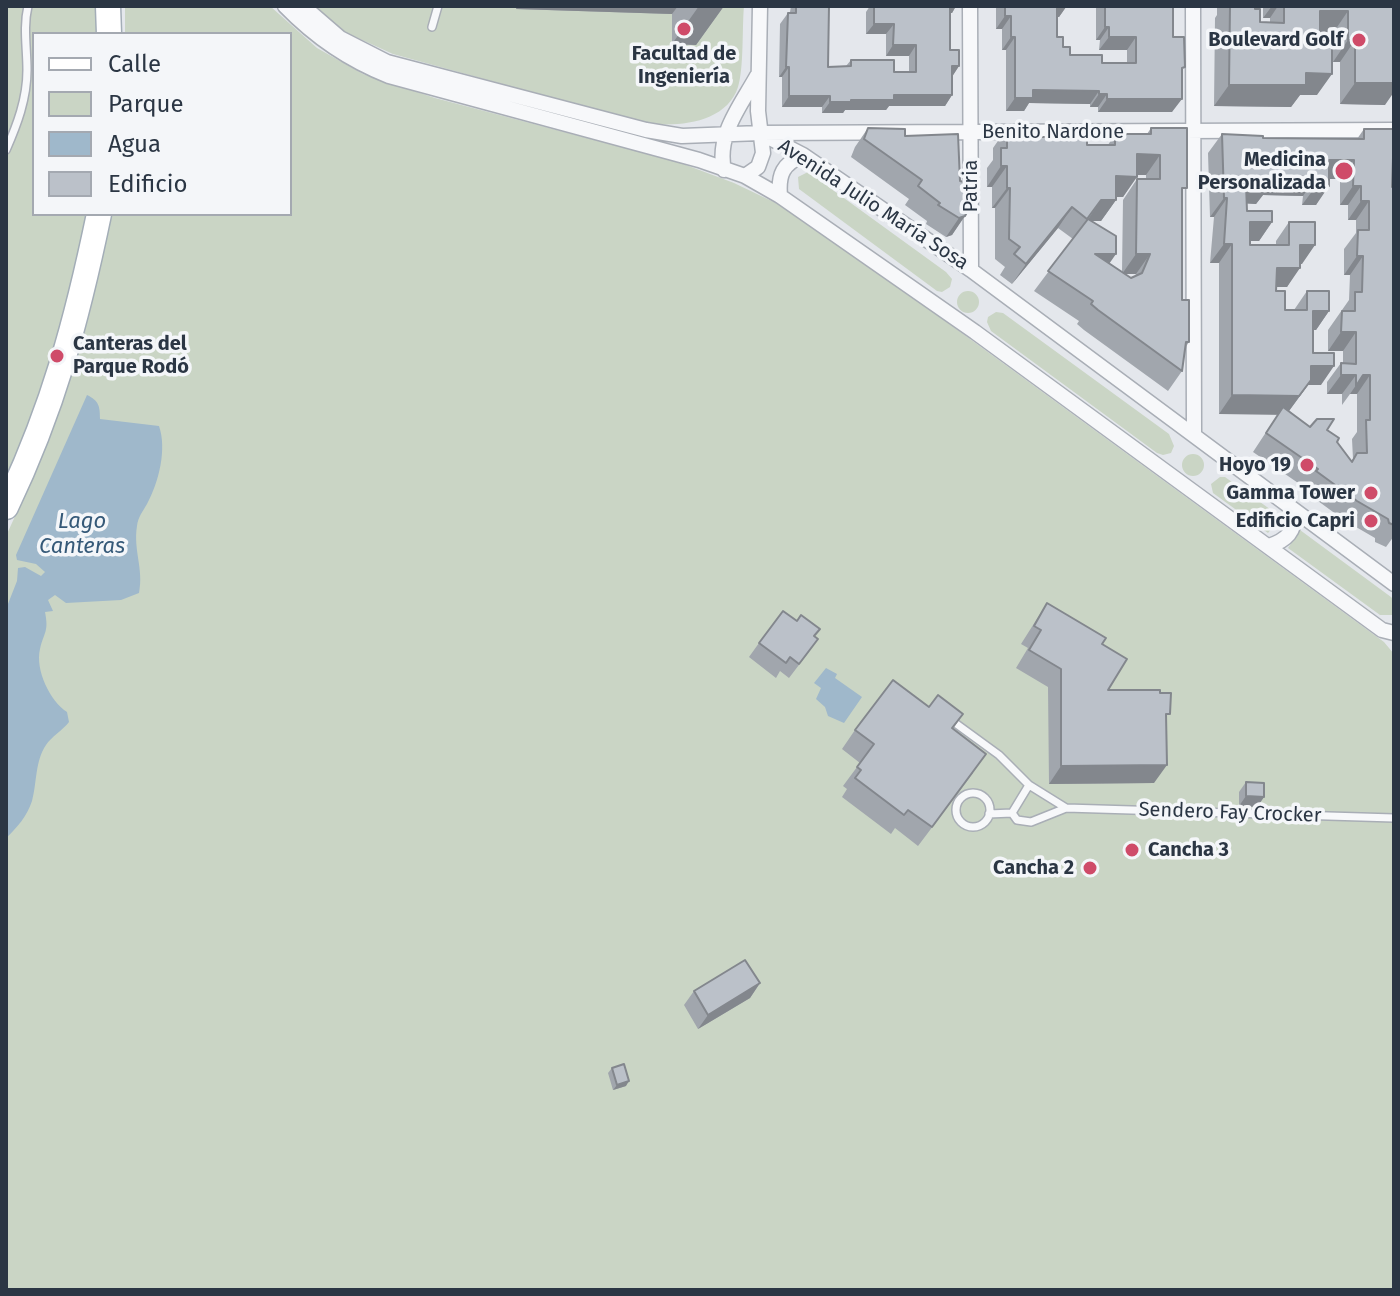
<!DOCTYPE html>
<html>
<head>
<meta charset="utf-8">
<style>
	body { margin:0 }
	#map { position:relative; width:1400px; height:1296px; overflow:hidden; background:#e4e7ec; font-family:"Fira Sans",sans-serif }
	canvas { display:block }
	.frame { position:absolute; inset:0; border:8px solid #2b3644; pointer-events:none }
	.legend { position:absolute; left:32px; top:32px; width:260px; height:184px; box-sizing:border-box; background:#f4f6f9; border:2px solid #a4a9b1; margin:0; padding:10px 14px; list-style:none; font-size:24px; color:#2b3644 }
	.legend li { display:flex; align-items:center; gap:16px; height:40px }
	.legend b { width:40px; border:2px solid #a4a9b1 }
</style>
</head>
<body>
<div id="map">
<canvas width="1400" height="1296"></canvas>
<div class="frame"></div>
<ul class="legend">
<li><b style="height:10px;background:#fff"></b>Calle</li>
<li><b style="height:22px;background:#cad5c5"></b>Parque</li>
<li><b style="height:22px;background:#9fb8cb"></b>Agua</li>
<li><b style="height:22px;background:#bbc1c9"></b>Edificio</li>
</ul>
</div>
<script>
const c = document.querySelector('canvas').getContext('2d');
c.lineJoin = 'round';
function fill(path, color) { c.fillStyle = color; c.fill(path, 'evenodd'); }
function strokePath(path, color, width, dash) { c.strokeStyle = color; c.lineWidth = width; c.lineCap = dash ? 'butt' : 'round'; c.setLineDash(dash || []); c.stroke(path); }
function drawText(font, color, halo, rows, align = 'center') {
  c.font = font + ' "Fira Sans",sans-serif'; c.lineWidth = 7; c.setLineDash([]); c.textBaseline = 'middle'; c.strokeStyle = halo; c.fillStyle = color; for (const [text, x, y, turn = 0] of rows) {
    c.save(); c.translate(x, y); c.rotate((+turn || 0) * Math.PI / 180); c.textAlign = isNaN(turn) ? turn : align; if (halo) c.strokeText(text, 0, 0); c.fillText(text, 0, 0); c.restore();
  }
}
fill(new Path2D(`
	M6 6H98V34H34V214H88C68 304 44 392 6 477Z
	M125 6H270L317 48 363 74 435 98 678 162 734 183 780 205 843 246 1384 642 1394 654V1290H6V536C57 429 89 331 111 214H290V34H125Z
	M311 6H744C742 28 744 68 738 87 726 125 672 128 640 122L393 54 338 29Z
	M808 172 946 272 952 279 950 287 942 292 937 291 799 189 798 177Z
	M957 302a11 11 0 1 1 22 0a11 11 0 1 1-22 0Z
	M996 312 1003 313 1169 434 1174 446 1171 453 1163 455 1157 453 991 331 987 322 988 317Z
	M1182 465a11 11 0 1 1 22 0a11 11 0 1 1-22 0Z
	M1220 477H1225L1281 517 1268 533 1213 493 1211 484Z
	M1300 530 1391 597 1394 600 1393 615H1380L1288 548Z`), '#cad5c5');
fill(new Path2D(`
	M87 395C99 401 100 406 100 419L159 426C167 449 159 482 147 504 143 511 138 517 137 526 133 550 144 569 139 593L121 600 66 603 55 595 48 600 53 611 45 612C49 632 44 632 40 649 35 670 50 701 67 712L69 722C63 730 51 737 46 745 35 761 37 783 32 801 27 816 17 828 6 838V609L17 581 18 568 25 567 41 576 45 572 36 564 17 560 16 555Z
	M826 668 837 674 835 678 862 697 844 723 828 716 825 707 816 699 821 688 814 683Z`), '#9fb8cb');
const lane = new Path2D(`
	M432 27 438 6
	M6 150C17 125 27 99 27 70 27 48 23 27 28 6
	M951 720 999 755 1029 785 1066 808
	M1029 785 1012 813 1017 820 1031 822 1066 808 1394 818
	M956 810a17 17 0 1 1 34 0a17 17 0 1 1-34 0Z
	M989 814 1012 813`);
const street = new Path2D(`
	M285 6C316 38 348 60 389 76L699 160 745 176 780 196 975 332 1382 630 1394 633
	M303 6 340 38 387 62 646 130 682 136 760 133 1394 130
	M970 6 971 270
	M1193 6 1194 434
	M764 135 803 155 971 270 1394 584
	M724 170C716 135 741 105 757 76
	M745 176 758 167 763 153 758 111 760 6
	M780 196C778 174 783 164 803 155
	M1269 546C1287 540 1295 532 1295 512`);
const primary = new Path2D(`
	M108 6 109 34
	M6 507C53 409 77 320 99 214`);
strokePath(lane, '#a9aeb6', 10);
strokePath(street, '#a9aeb6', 17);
strokePath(primary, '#a3adb7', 27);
strokePath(lane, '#f7f8fa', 7);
strokePath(street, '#f7f8fa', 14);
strokePath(primary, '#fff', 24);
fill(new Path2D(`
	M516 6H724L696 45 672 44V14L516 9Z
	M791 6H829L828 67 846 66 851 60 894 72H909V56H886V34H866V12L870 6H956L952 13H950V50L959 66 952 76V95L945 106H889L886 110H845L843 113H822V107H782V77H779L780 24 788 13 790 12Z
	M993 6H1173V37L1182 72 1172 112H1098V107H1090V104L1029 103 1024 111H1006V50H1002V29H996V7H993ZM1066 7H1096V40H1100L1099 50H1127V63H1102L1070 55 1063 47 1057 37V17H1059Z
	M1217 6H1255V9L1260 22H1270V18H1263V6H1394L1385 105 1340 104V62H1333V33H1320L1317 95H1300L1291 107 1214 106 1215 18 1217 15Z
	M868 128 905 136 960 181 964 204 968 210 952 235 946 237 926 224 927 221 905 205 909 199 851 157 855 147Z
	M1007 128 1028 137H1061L1064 133 1087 145H1108L1115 134H1147L1151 128 1182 195V300L1189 342 1185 348 1182 371 1168 391 1084 330 1077 324 1079 321 1034 291 1073 239 1058 228 1012 284 1000 275 1005 267 995 259V208H992V187H987V168L993 160V148ZM1137 175H1146V179H1137L1123 200 1122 272 1109 264 1090 221H1101L1116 200V197H1123ZM1124 274H1136L1135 276 1131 278Z
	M1364 129H1394L1392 187H1394V536L1386 547 1375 542V538L1344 520 1303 490 1304 487 1253 452 1278 414H1219V263H1210L1214 217H1210L1208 153 1222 134 1263 138 1357 139ZM1329 179H1340V205H1348V220H1356V233L1344 249V275H1350L1349 300 1328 330V351H1343V363H1341L1327 382V394H1342V405L1350 394H1357V432L1352 439 1353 459 1351 461 1327 430 1310 427 1289 411 1308 385H1321L1313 353V330H1316L1329 311 1307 291 1294 310H1285L1276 291V287H1287L1300 264H1302L1289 222 1276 241V245H1250V241H1259L1272 222 1247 211V203L1256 204 1263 195 1303 196 1302 205H1316Z
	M1047 603 1102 644 1108 690 1166 719 1154 783 1049 784 1048 687 1016 668 1028 648 1021 644Z
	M814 636 808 653 789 678 780 671 776 678 749 657 759 643Z
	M929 707 963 714 953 729 973 773 918 846 895 828 891 834 842 797 847 789 843 786 860 763 842 749 855 730Z
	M1246 782 1264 797 1257 807 1239 806V792Z
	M760 983 750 998 698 1029 684 1005 694 991Z
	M612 1068 626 1086 613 1090 608 1073Z`), '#a1a6ad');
fill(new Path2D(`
	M518 6H678L672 14 516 9Z
	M699 6H724L696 45 672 44Z
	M947 6H956L952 13H942Z
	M1056 6H1097L1066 7 1059 17H1048Z
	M1272 6H1278L1270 18H1263Z
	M1320 11H1348L1333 33 1305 32Z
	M1005 16H1011L1002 29H996Z
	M874 24H894L886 34H866Z
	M1105 27H1109L1100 40H1096Z
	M1011 37H1015L1006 50H1002Z
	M1109 37H1136L1127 50H1099Z
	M1348 40H1355L1340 62H1333Z
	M893 45H916L909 56H886Z
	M952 66H959L952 77Z
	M786 67H789L782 77H779Z
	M1306 73 1332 74 1317 95H1300L1291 107 1214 106 1229 85Z
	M1355 83H1394V92L1385 105 1340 104Z
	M1033 90 1099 91 1090 104 1029 103 1024 111H1006L1015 98Z
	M1099 94H1107L1098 107H1090Z
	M894 95H952L945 106H889L886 110H845L843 113H822L830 102Z
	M789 96H830L822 107H782Z
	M1107 99H1182L1172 112H1098Z
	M1137 154 1160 155 1146 175H1123Z
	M1329 160H1354L1340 179H1316Z
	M1001 166H1007L992 187H987Z
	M1116 176 1137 177 1123 197H1101Z
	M1270 176 1316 177 1303 196 1263 195 1256 204 1233 203 1246 184Z
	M1316 186H1329L1316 205H1302Z
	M1353 186H1361L1348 205H1340Z
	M1007 188H1010L995 208H992Z
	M1224 198H1227L1214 217H1210Z
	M1101 200H1116L1101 221H1087Z
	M1361 201H1369L1356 220H1348Z
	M1072 207 1058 228 1012 284 1026 264Z
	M965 216 952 235 946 237 959 218Z
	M1250 222H1272L1259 241H1237Z
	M1224 244H1232L1219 263H1210Z
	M1300 245H1315L1302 264H1287Z
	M1095 254H1116L1102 274Z
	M1136 254H1150L1136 274H1122Z
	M1357 256H1363L1350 275H1344Z
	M1277 268H1300L1287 287H1263Z
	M1313 311H1329L1316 330H1299Z
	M1341 332H1356L1343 351H1328Z
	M1311 366H1334L1321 385H1308L1286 415 1219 414 1232 395Z
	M1341 375H1356L1342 394H1327Z
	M1363 375H1370L1357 394H1350Z
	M1167 765 1154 783 1049 784 1061 766Z
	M1246 796 1264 797 1257 807 1239 806Z
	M760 983 750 998 698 1029 708 1015Z
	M629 1081 626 1086 613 1090 617 1085Z`), '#83878d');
const building = new Path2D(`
	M796 6H829L828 67 851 66V60H894V72H916V45H893L894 24H874V6H950V50H959V66H952V95H894V100H851V102H830V96H789V67H786L788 13H796Z
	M1005 6H1057V37H1063V47H1070V55H1102V63H1136V37H1109V27H1105V6H1173V37H1184L1185 67 1182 68V99H1107V94H1099V91L1033 90V98H1015V37H1011V16H1005Z
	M1230 6H1255V9H1260V22L1284 23V6H1394V83H1355V40H1348V11H1320V41H1332V74L1306 73V85H1229Z
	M868 128 905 129V136L958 134 960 181 964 182V204L968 210 965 216 959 218 938 205 940 203 918 186 922 180 864 139Z
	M1007 128H1028V137H1064V133H1087V145H1115V134H1151V128H1187V188H1182V300H1189V342H1186L1182 371 1098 310 1091 304 1093 301 1048 271 1088 219 1116 236V254H1095L1131 278 1142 273 1150 254H1136L1137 179H1160V155L1137 154V177L1116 176V200H1101L1087 219 1072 207 1026 264 1014 254 1020 247 1009 239 1010 188H1007V166H1001V148H1007Z
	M1364 129H1394L1392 187H1394V525L1389 523 1388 519 1357 501 1316 471 1318 469 1266 433 1283 407 1310 427 1317 419H1334L1327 430 1339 438 1337 442 1352 462 1357 453H1367L1366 420H1370V375H1363L1356 386V375H1341V363L1356 364V332H1341L1342 311H1355V292H1362L1363 256H1357L1358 230H1369V201H1361V186H1353L1354 160H1329V186H1316V177L1270 176V185L1246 184 1247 211H1272V222H1250V245H1289V222H1315V245H1300V268H1277L1276 291H1285V310H1307V291H1329V311H1313V353H1334V366H1311V380L1299 396 1232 395V244H1224L1227 198H1224L1222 134 1263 136V138L1364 139Z
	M1047 603 1106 638 1102 644 1127 659 1108 690H1160V693H1171L1170 714H1166L1167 765 1061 766V669L1029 650 1041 630 1034 626Z
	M783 611 797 621 801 615 820 629 814 636 818 639 799 664 790 657 786 663 759 643Z
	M893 680 929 707 938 695 963 714 952 728 986 754 932 827 908 810 904 815 855 778 861 770 857 767 874 744 855 730Z
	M1246 782 1264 783V797L1246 796Z
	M745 960 760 983 708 1015 694 991Z
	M624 1064 629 1081 617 1085 612 1068Z`);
fill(building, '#bbc1c9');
strokePath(building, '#83878d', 2);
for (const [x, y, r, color] of [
	[684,29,8,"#cf4b69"],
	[1359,40,8,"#cf4b69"],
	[1344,171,10,"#cf4b69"],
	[57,356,8,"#cf4b69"],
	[1307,465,8,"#cf4b69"],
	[1371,493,8,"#cf4b69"],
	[1371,521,8,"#cf4b69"],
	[1132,850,8,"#cf4b69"],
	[1090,868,8,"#cf4b69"]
]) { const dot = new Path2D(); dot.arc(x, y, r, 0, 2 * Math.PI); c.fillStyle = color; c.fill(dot); strokePath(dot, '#f4f6f9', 3); }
drawText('bold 20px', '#2b3644', '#f4f6f9', [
	["Boulevard Golf",1343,40],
	["Facultad de",684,54,"center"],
	["Ingeniería",684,77,"center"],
	["Medicina",1326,160],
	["Personalizada",1326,183],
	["Canteras del",73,344,"left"],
	["Parque Rodó",73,367,"left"],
	["Hoyo 19",1291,465],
	["Gamma Tower",1355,493],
	["Edificio Capri",1355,521],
	["Cancha 3",1148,850,"left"],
	["Cancha 2",1074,868]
], 'right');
drawText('20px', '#2b3644', '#f4f6f9', [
	["Benito Nardone",1053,132],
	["Patria",971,186,-90],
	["Avenida Julio María Sosa",873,205,33],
	["Sendero Fay Crocker",1230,813,2]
]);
drawText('italic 22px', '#355978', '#f4f6f9', [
	["Lago",82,522],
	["Canteras",82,547]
]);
</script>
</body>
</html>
